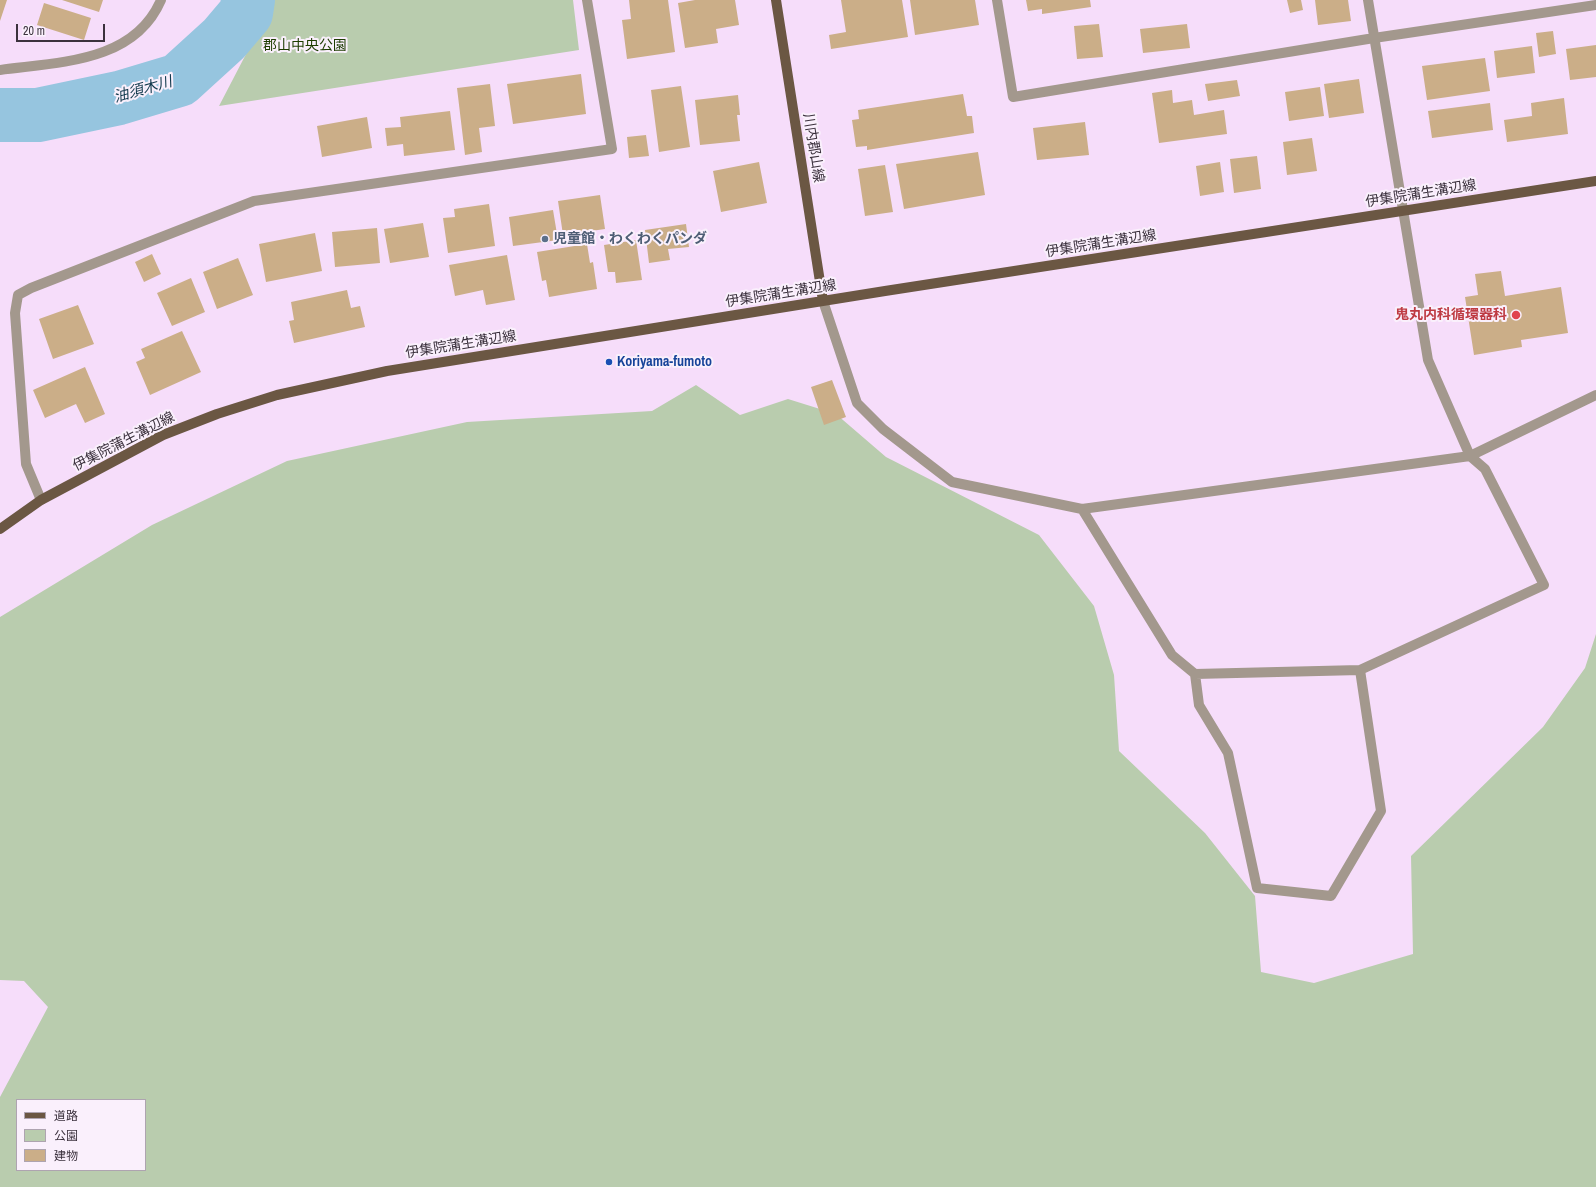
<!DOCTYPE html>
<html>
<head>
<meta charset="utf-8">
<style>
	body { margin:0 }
	#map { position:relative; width:1596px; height:1187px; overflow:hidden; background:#f6ddfa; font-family:"Archivo Narrow","Noto Sans JP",sans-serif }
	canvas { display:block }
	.legend { position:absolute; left:16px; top:1099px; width:130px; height:72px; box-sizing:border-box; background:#faf0fc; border:1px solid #aea4b0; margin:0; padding:5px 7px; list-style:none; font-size:12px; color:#3b313d }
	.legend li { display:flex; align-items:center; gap:8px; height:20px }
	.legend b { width:20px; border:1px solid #aea4b0 }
	.scale { position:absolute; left:16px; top:24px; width:89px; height:18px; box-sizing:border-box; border:2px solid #3b313d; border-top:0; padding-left:5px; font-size:12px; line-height:14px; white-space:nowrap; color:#3b313d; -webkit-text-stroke:3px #faf0fc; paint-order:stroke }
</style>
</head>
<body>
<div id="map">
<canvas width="1596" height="1187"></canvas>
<ul class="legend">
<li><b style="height:5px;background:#6b5743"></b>道路</li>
<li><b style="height:11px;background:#b9ccae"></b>公園</li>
<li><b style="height:11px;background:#cbae88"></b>建物</li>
</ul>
<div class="scale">20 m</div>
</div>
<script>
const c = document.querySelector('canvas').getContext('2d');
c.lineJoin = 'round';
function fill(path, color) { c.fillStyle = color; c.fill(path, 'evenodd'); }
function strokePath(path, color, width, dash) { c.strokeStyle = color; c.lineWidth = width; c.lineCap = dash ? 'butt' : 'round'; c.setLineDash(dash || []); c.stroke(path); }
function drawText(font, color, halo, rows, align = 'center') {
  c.font = font + ' "Archivo Narrow","Noto Sans JP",sans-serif'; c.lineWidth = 4; c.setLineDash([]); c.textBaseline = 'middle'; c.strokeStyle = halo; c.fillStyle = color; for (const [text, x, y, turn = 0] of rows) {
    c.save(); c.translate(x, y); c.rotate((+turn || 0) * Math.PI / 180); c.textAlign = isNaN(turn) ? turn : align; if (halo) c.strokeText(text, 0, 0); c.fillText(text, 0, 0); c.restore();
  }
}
fill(new Path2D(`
	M271 0H573L579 50 219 106 270 8Z
	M696 385 740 415 788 399 836 414 886 457 1039 535 1094 606 1114 675 1119 751 1205 833 1255 896 1261 972 1314 983 1413 954 1411 856 1543 727 1585 668 1596 634V1187H0V1097L48 1007 24 981 0 980V617L152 525 287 461 467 422 652 411ZM17 1100H145V1170H17Z`), '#b9ccae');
strokePath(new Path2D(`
	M0 115H38L119 98 179 80 224 39 246 13 248 0`), '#96c5df', 54);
fill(new Path2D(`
	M0 0H7L0 21Z
	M62 0H103L99 12Z
	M629 0H668L675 52 627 59 622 20 631 19Z
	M695 0H735L739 25 716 29 718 43 685 48 678 3Z
	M841 0H902L908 37 831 49 829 35 846 32Z
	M910 0H975L979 25 915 35Z
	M1026 0H1090L1091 7 1042 14V9L1028 11Z
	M1287 0H1301L1303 10 1290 13Z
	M1315 0H1348L1351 21 1318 25Z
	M44 3 91 18 84 40 37 25Z
	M1099 24 1103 57 1077 59 1074 26Z
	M1187 24 1190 48 1143 53 1140 29Z
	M1553 31 1556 54 1539 57 1536 33Z
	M1596 45V77L1570 80 1566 49Z
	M1532 46 1535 73 1497 78 1494 51Z
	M1485 58 1490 91 1427 100 1422 66Z
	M581 74 586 114 513 124 507 84Z
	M1359 79 1364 113 1329 118 1324 84Z
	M1237 80 1240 96 1208 101 1205 84Z
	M490 84 495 126 479 128 482 152 465 155 457 88Z
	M681 86 690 147 659 152 651 90Z
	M1320 87 1324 116 1289 121 1285 92Z
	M1172 90 1173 103 1192 100 1194 115 1224 110 1227 134 1159 143 1152 93Z
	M963 94 967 116H972L974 133 867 150V146L856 147 852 120 859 119 858 110Z
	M738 95 740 115H737L740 141 700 145 695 100Z
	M1564 98 1568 134 1507 142 1504 120 1532 116 1531 103Z
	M1490 103 1493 130 1432 138 1428 111Z
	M450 111 455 150 404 156 403 144 387 146 385 128 401 127 400 117Z
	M367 117 372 148 322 157 317 126Z
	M1085 122 1089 155 1037 160 1033 128Z
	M646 135 649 156 629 158 627 137Z
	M1312 138 1317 171 1287 175 1283 142Z
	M978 152 985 195 904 209 896 164Z
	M1257 156 1261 189 1234 193 1230 159Z
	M759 162 767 203 721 212 713 171Z
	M1220 162 1224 192 1200 196 1196 166Z
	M885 165 893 212 865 216 858 169Z
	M600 195 605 229 563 235 558 201Z
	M489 204 495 246 448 253 443 218 455 217 454 209Z
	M553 210 558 240 513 246 509 217Z
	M423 223 429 257 390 263 384 229Z
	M686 224 689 247 668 249 670 260 649 263 645 230Z
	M377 228 380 263 335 267 332 232Z
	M315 233 322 271 266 282 259 244Z
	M636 240 642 280 616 283 615 272H608L604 245Z
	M587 244 590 263 593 262 597 289 549 297 546 280 542 281 537 252Z
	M152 254 161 274 144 282 135 262Z
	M507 255 515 300 486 305 483 290 455 296 449 265Z
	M238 258 253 295 217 309 203 272Z
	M1501 271 1505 296 1561 287 1568 333 1521 340 1522 347 1474 355 1465 297 1478 295 1475 274Z
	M191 278 205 312 172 326 157 293Z
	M347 290 351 308 360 306 365 327 294 343 289 321 294 320 291 302Z
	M78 305 94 344 53 359 39 319Z
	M182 331 201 372 150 395 136 362 145 358 141 349Z
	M85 367 105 414 85 423 76 404 45 418 33 390Z
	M832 380 846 417 824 425 811 387Z`), '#cbae88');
strokePath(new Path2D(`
	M997 0 1013 97 1374 38 1596 5
	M0 70C58 62 134 63 161 0
	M823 301 857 403 883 429 952 482 1082 509 1470 456 1596 395
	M41 500 26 464 15 313 18 295 31 288 254 201 612 149 587 0
	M1082 509 1172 655 1195 674 1360 670 1544 585 1485 469 1470 456 1428 360 1368 0
	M1195 674 1199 705 1228 753 1257 888 1331 896 1381 811 1360 670`), '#a3988d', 10);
strokePath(new Path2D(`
	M776 0 823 301
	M0 529 41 500 163 435 217 414 277 395 387 371 885 291 1596 181`), '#6b5743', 10);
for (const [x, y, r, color] of [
	[545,239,4,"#5c6f8a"],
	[1516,315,5,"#e0444e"],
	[609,362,4,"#1a4fb4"]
]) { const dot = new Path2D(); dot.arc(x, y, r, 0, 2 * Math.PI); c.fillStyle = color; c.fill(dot); strokePath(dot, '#faf0fc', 1.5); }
drawText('14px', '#1d3c00', '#faf0fc', [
	["郡山中央公園",305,46]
]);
drawText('14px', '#3b313d', '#faf0fc', [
	["川内郡山線",813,148,81],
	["伊集院蒲生溝辺線",1421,194,-9],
	["伊集院蒲生溝辺線",1101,244,-9],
	["伊集院蒲生溝辺線",781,294,-9],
	["伊集院蒲生溝辺線",461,345,-9],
	["伊集院蒲生溝辺線",124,442,-27]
]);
drawText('bold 14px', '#4e5e75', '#faf0fc', [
	["児童館・わくわくパンダ",553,239]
], 'left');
drawText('bold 14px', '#be3a42', '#faf0fc', [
	["鬼丸内科循環器科",1507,315]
], 'right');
drawText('bold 14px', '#164399', '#faf0fc', [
	["Koriyama-fumoto",617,362]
], 'left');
drawText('italic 15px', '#11394c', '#faf0fc', [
	["油須木川",143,90,-16]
]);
</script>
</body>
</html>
